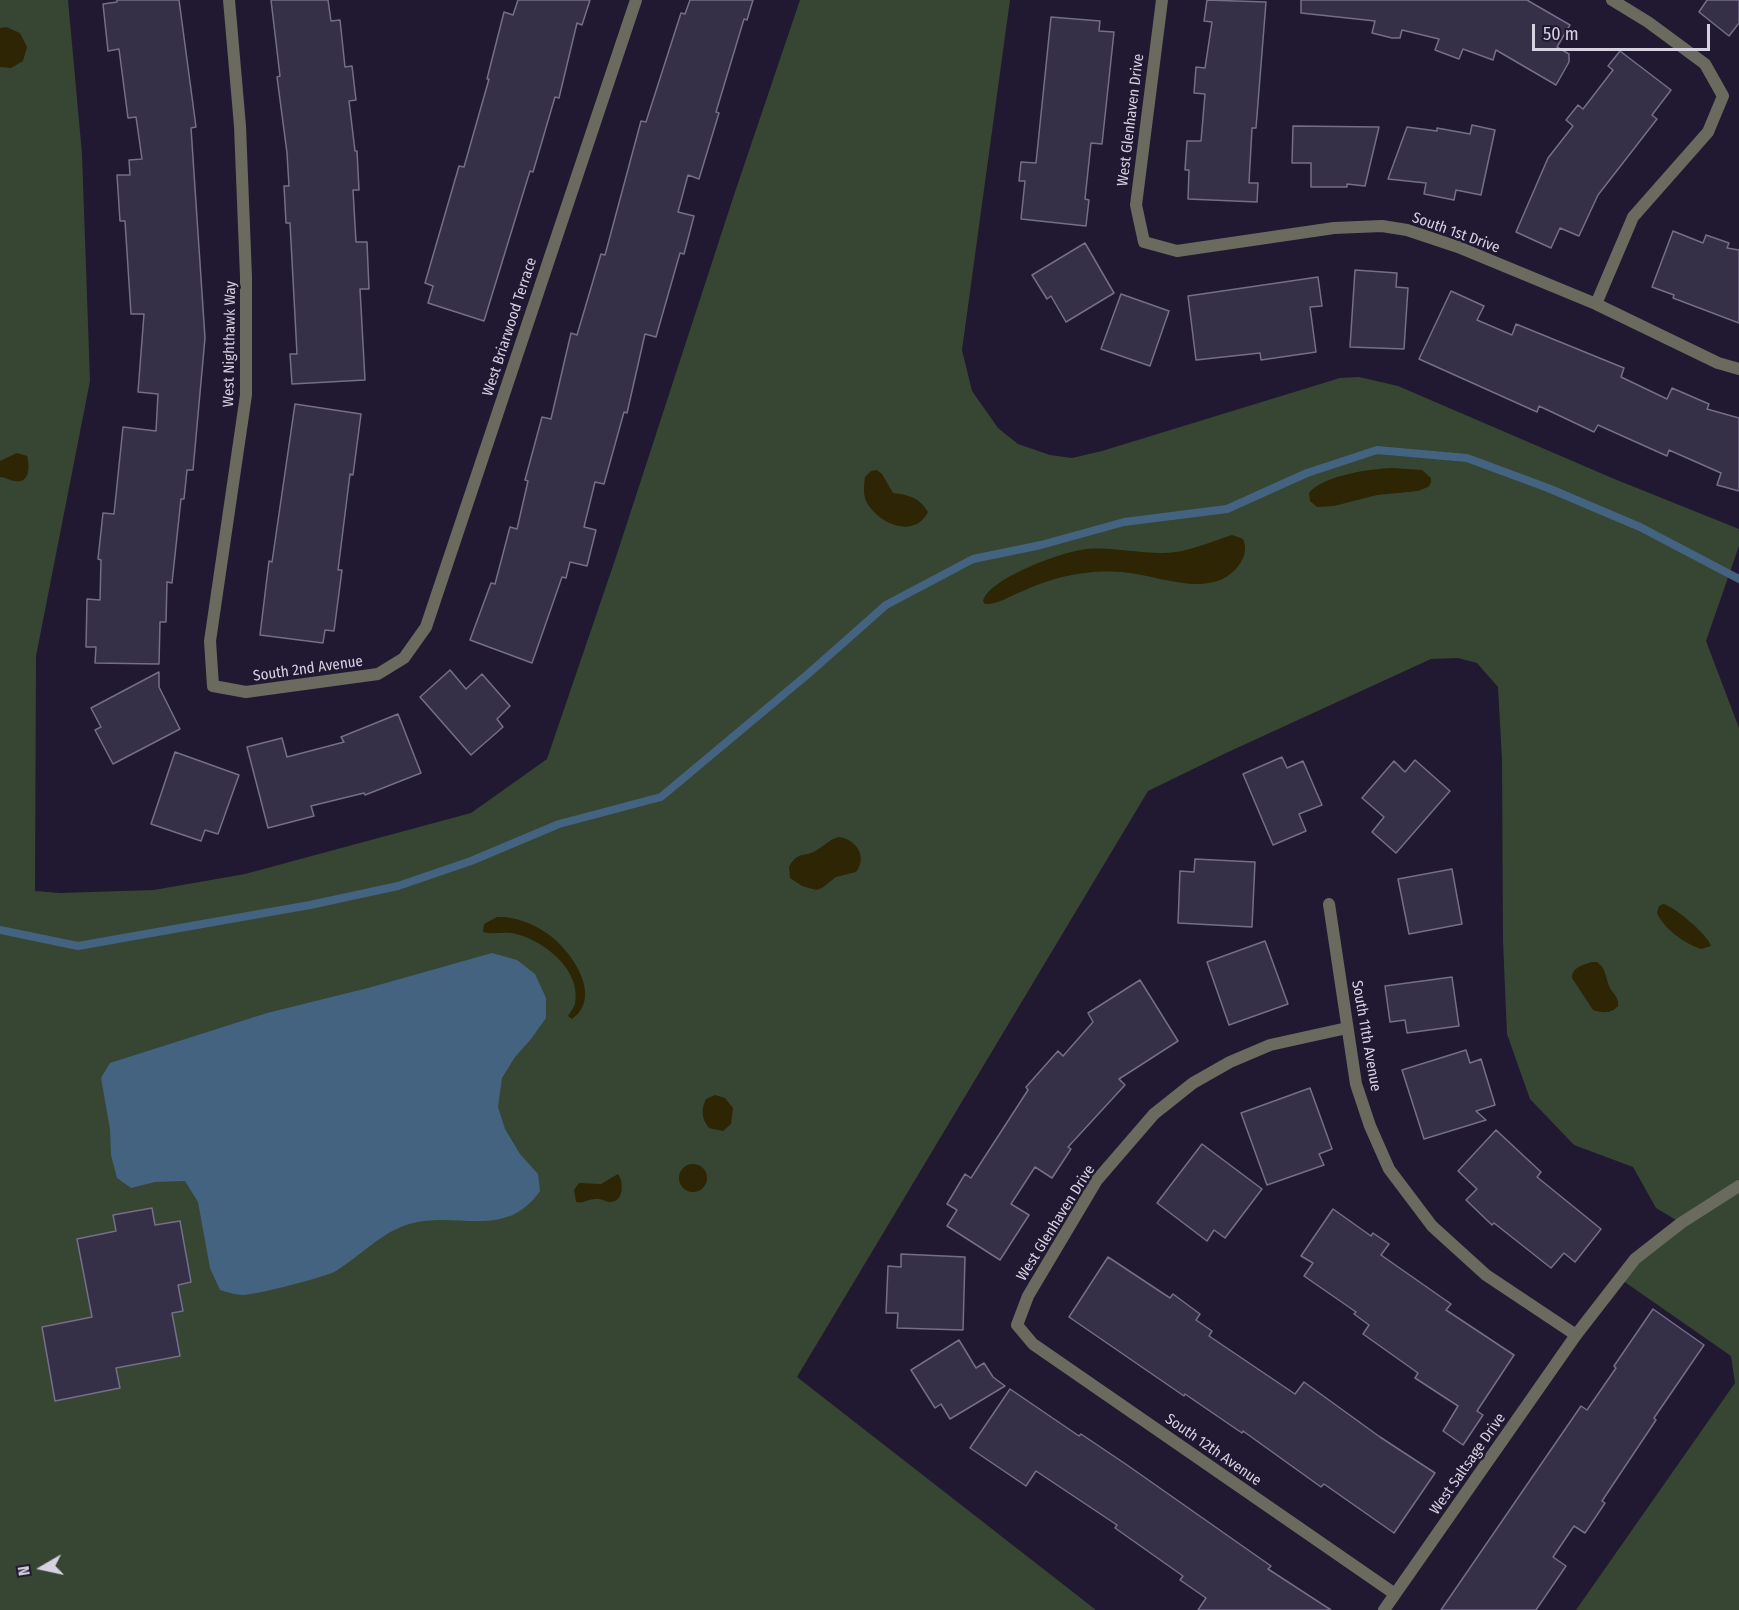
<!DOCTYPE html>
<html>
<head>
<meta charset="utf-8">
<style>
	body { margin:0 }
	#map { position:relative; width:1739px; height:1610px; overflow:hidden; background:#211931; font-family:"Fira Sans Condensed",sans-serif }
	canvas { display:block }
	.north { position:absolute; left:12px; top:1538px; width:60px; height:60px; -webkit-text-stroke:4px #211931; paint-order:stroke; rotate:261deg; font-size:16px; font-weight:700; line-height:24px; text-align:center; color:#d6d2e2 }
	.north::after { content:''; display:block; margin:auto; width:21px; height:27px; background:#d6d2e2; clip-path:polygon(50% 0,100% 100%,50% 72%,0 100%) }
	.scale { position:absolute; left:1532px; top:24px; width:178px; height:27px; box-sizing:border-box; border:3px solid #d6d2e2; border-top:0; padding-left:8px; font-size:18px; line-height:21px; white-space:nowrap; color:#d6d2e2; -webkit-text-stroke:4px #211931; paint-order:stroke }
</style>
</head>
<body>
<div id="map">
<canvas width="1739" height="1610"></canvas>
<div class="north">N</div>
<div class="scale">50 m</div>
</div>
<script>
const c = document.querySelector('canvas').getContext('2d');
c.lineJoin = 'round';
function fill(path, color) { c.fillStyle = color; c.fill(path, 'evenodd'); }
function strokePath(path, color, width, dash) { c.strokeStyle = color; c.lineWidth = width; c.lineCap = dash ? 'butt' : 'round'; c.setLineDash(dash || []); c.stroke(path); }
function drawText(font, color, halo, rows, align = 'center') {
  c.font = font + ' "Fira Sans Condensed",sans-serif'; c.lineWidth = 5; c.setLineDash([]); c.textBaseline = 'middle'; c.strokeStyle = halo; c.fillStyle = color; for (const [text, x, y, turn = 0] of rows) {
    c.save(); c.translate(x, y); c.rotate((+turn || 0) * Math.PI / 180); c.textAlign = isNaN(turn) ? turn : align; if (halo) c.strokeText(text, 0, 0); c.fillText(text, 0, 0); c.restore();
  }
}
fill(new Path2D(`
	M0 0H68L82 154 90 381 36 656 35 891 60 893 154 890 245 874 471 813 547 759 615 560 733 198 800 0H1010L962 350 972 391 998 428 1018 444 1050 455 1072 458 1102 451 1340 378 1359 377 1398 386 1612 478 1739 529V546L1706 641 1739 728V1610H1576L1735 1383 1731 1356 1619 1278 1681 1223 1656 1208 1633 1167 1574 1145 1530 1099 1507 1034 1503 941 1502 759 1498 687 1477 663 1458 658 1431 659 1226 753 1148 791 797 1377 1096 1610H0Z`), '#364633');
fill(new Path2D(`
	M6 27 20 33 27 47 23 61 11 68 0 67V28Z
	M17 453 27 456C30 467 30 484 14 481 9 480 5 477 0 477V461Z
	M1392 468 1422 470 1431 478V483L1428 487 1418 491 1377 495 1334 506 1317 507 1310 501 1309 493C1323 475 1371 469 1392 468Z
	M877 470 882 474 893 493C909 495 920 498 928 512 914 540 877 523 866 501 863 493 864 485 865 477L871 471Z
	M1232 535 1243 539C1247 548 1245 557 1239 565 1215 598 1168 579 1136 574 1119 571 1101 571 1085 573 1064 575 1042 582 1023 591 1009 596 1000 604 985 604L983 601C989 578 1064 551 1087 549 1112 547 1136 553 1161 553 1185 554 1209 542 1232 535Z
	M839 837C856 839 868 857 856 872L836 877 822 888 816 890 802 886 790 878 789 867C798 850 805 858 817 850 825 845 830 839 839 837Z
	M1663 904C1673 905 1709 936 1711 946L1701 949C1684 943 1665 930 1657 913L1659 906Z
	M497 917C513 916 532 923 545 932 569 947 605 996 572 1019L568 1016C570 1012 574 1008 575 1004 582 970 544 941 516 934 505 931 494 935 483 932L484 924Z
	M1592 962H1597C1607 969 1605 978 1610 988 1614 995 1619 997 1618 1006 1611 1014 1602 1013 1593 1010L1572 978C1572 967 1583 965 1592 962Z
	M715 1095 725 1098 733 1108 731 1124 723 1131 709 1128C701 1118 701 1109 706 1099Z
	M679 1178a14 14 0 1 1 28 0a14 14 0 1 1-28 0Z
	M618 1174C624 1182 624 1202 610 1202 605 1202 601 1198 595 1199 588 1199 584 1204 576 1202L574 1190 579 1183 601 1184Z`), '#2d2504');
fill(new Path2D(`
	M492 953 517 960 535 974 546 998V1018L531 1039 515 1057 502 1078 498 1107 505 1129 520 1154 538 1174 540 1191C505 1241 458 1210 409 1224 382 1232 360 1256 336 1271 326 1277 255 1295 243 1295 236 1295 227 1292 220 1290L210 1268 198 1202 185 1181 155 1182 131 1188 117 1178 111 1155 110 1129 101 1078 110 1063 267 1013 368 988Z`), '#436381');
strokePath(new Path2D(`
	M0 930 78 946 310 905 398 886 471 861 559 824 661 797 808 674 886 605 973 559 1041 545 1124 522 1227 509 1307 473 1377 450 1467 458 1548 488 1640 527 1739 579`), '#436381', 8);
const building = new Path2D(`
	M117 0H179L196 127 191 128 205 338 193 470H187L184 499H181L172 583 167 582 166 622H160L159 664 95 663 96 647H86L87 599 100 600 101 560 98 559 103 513 114 514 123 427 156 431 158 394 138 392 144 314H131L125 221H120L117 175H130L129 160 142 159 136 117 128 118 119 49 108 51 103 4 117 2Z
	M271 0H328L331 21 340 20 345 67 352 66 356 100 349 101 355 151H357L359 190H353L356 242H367L369 289H360L365 380 292 384 290 354H297L290 223H286L284 186H289L287 153 277 77 280 76Z
	M518 0H590L582 25 577 23 559 98 555 97 533 172 530 171 484 321 428 303 433 286 425 283 459 166 464 167 489 79H487L504 12 513 15Z
	M690 0H753L747 20 744 19 716 112 719 113 699 179 688 175 678 212 694 216 684 254 680 253 656 337 645 334 627 413 624 412 604 484 595 482 584 527 596 530 587 566 570 562 566 578 562 577 532 663 470 640 491 583 495 584 510 527 517 529 528 481 525 480 542 417 551 419 571 333 577 335 601 254 605 255 641 121 646 122 681 13 685 14Z
	M1207 0 1266 2 1256 128H1252L1249 183H1258L1257 202 1188 199 1189 170H1185L1187 141H1201L1205 94 1194 93 1196 67 1205 68 1212 22 1204 21Z
	M1301 0H1527L1570 25 1557 47 1569 54V62L1556 85 1496 50 1493 60 1463 49 1459 59 1435 50 1439 39 1402 30 1400 38H1392L1372 33 1375 21 1301 13Z
	M1707 0H1739V23L1729 36 1699 12Z
	M1051 17 1100 21 1099 31 1114 32 1102 144 1091 143 1085 199 1089 200 1086 226 1021 219 1025 181H1019L1021 162 1036 163Z
	M1620 51 1671 90 1652 115 1657 119 1598 195 1579 236 1560 228 1551 248 1516 232 1548 158 1573 126 1566 120 1578 105 1583 109 1613 70 1608 66Z
	M1472 125 1495 130 1481 195 1456 190 1454 200 1424 194 1426 183 1388 179 1407 127 1437 131V128L1470 134Z
	M1293 126 1379 127 1365 186 1347 184V187H1311V163H1292Z
	M1673 231 1703 243 1706 235 1729 243 1727 248 1739 250V323L1673 298 1674 295 1652 287Z
	M1085 243 1114 293 1066 322 1051 296 1047 299 1032 275Z
	M1355 270 1397 273 1396 287 1408 288 1404 349 1350 347Z
	M1318 277 1322 306 1310 307 1316 352 1261 360 1260 353 1196 360 1188 296Z
	M1451 291 1484 306 1477 320 1512 335 1516 324 1624 368 1621 377 1667 399 1672 388 1709 404 1707 409 1739 418V491L1717 485 1721 473 1669 450 1667 456 1598 425 1594 432 1539 406 1537 412 1419 359Z
	M1121 294 1169 311 1150 366 1101 349Z
	M295 404 361 414 353 475 350 474 338 570H342L334 631 325 630 323 643 260 635 269 561 272 562Z
	M450 670 466 689 482 674 510 706 497 719 503 727 471 755 420 697Z
	M159 672V687L180 729 113 764 95 730 101 727 91 708Z
	M398 714 421 773 365 795 364 793 311 806 314 816 268 828 247 747 282 738 287 757 344 742 341 737Z
	M175 752 239 775 218 834 205 830 201 841 151 824Z
	M1282 757 1287 768 1303 761 1322 805 1299 814 1306 831 1273 845 1243 774Z
	M1415 760 1450 791 1396 853 1372 832 1384 817 1362 798 1394 761 1405 772Z
	M1195 859 1255 862 1252 927 1178 923 1180 871 1194 872Z
	M1452 869 1462 924 1409 934 1398 879Z
	M1265 941 1288 1004 1229 1025 1207 962Z
	M1452 977 1459 1026 1407 1033 1405 1020 1390 1022 1385 986Z
	M1140 980 1178 1041 1119 1079 1125 1085 1068 1147 1071 1149 1052 1178 1035 1167 1011 1204 1029 1215 1000 1260 947 1226 957 1210 947 1204 965 1174 971 1178 1028 1090 1026 1087 1058 1051 1063 1056 1093 1022 1088 1013Z
	M1466 1050 1470 1063 1481 1059 1495 1105 1476 1111 1486 1120 1424 1139 1402 1070Z
	M1310 1088 1332 1149 1319 1154 1324 1165 1267 1185 1241 1113Z
	M1496 1130 1541 1172 1537 1177 1601 1229 1575 1262 1564 1253 1551 1268 1494 1223 1492 1225 1466 1200 1477 1189 1458 1171Z
	M1202 1144 1262 1189 1225 1238 1214 1230 1207 1241 1157 1203Z
	M152 1208 155 1225 180 1221 191 1282 178 1285 183 1311 172 1313 180 1356 116 1368 120 1388 55 1401 42 1327 92 1317 77 1239 116 1231 113 1215Z
	M1333 1209 1371 1236 1373 1233 1389 1244 1381 1255 1451 1304 1446 1310 1514 1355 1477 1411 1483 1415 1463 1445 1443 1431 1458 1406 1415 1378 1418 1373 1363 1334 1369 1325 1354 1314 1356 1312 1304 1276 1313 1263 1301 1256Z
	M901 1254 965 1257 963 1330 897 1328 898 1313H886L888 1266 901 1267Z
	M1108 1257 1170 1298 1173 1294 1200 1314 1196 1320 1212 1331 1209 1336 1295 1394 1304 1382 1380 1437 1435 1473 1394 1533 1324 1484 1321 1487 1243 1431 1242 1433 1185 1394 1184 1396 1069 1317Z
	M1653 1309 1704 1345 1654 1418 1656 1420 1602 1501 1605 1503 1585 1533 1574 1526 1553 1557 1566 1566 1536 1610H1441L1581 1406 1587 1410 1616 1368 1614 1366Z
	M959 1340 976 1368 984 1363 993 1377 1005 1386 950 1419 941 1404 935 1408 911 1370Z
	M1010 1389 1079 1436 1081 1434 1127 1465 1271 1566 1268 1569 1331 1610H1198L1206 1598 1180 1580 1183 1576 1115 1528 1117 1525 1036 1471 1026 1486 970 1448Z`);
fill(building, '#362f48');
strokePath(building, '#756e8a', 1.5);
strokePath(new Path2D(`
	M229 0 240 126 246 277V395L210 641 213 686 246 692 378 674 404 658 426 627 636 0
	M1162 0 1136 205 1144 242 1177 251 1334 228 1382 226 1407 230 1458 247 1596 304 1718 363 1739 369
	M1596 304 1633 217 1708 132 1723 96 1705 64 1648 22 1612 0
	M1329 904 1356 1084 1370 1126 1389 1169 1432 1226 1486 1275 1576 1335
	M1347 1028 1270 1045 1230 1062 1193 1083 1154 1114 1097 1180 1028 1296 1017 1325 1033 1344 1395 1594
	M1384 1610 1576 1335 1635 1259 1681 1223 1739 1186`), '#6a6b5e', 12);
drawText('15px', '#d6d2e2', '#211931', [
	["West Glenhaven Drive",1131,120,-83],
	["South 1st Drive",1456,233,20],
	["West Briarwood Terrace",510,327,-72],
	["West Nighthawk Way",230,344,-89],
	["South 2nd Avenue",308,669,-8],
	["South 11th Avenue",1366,1036,80],
	["West Glenhaven Drive",1056,1223,-58],
	["South 12th Avenue",1213,1450,35],
	["West Saltsage Drive",1468,1464,-55]
]);
</script>
</body>
</html>
